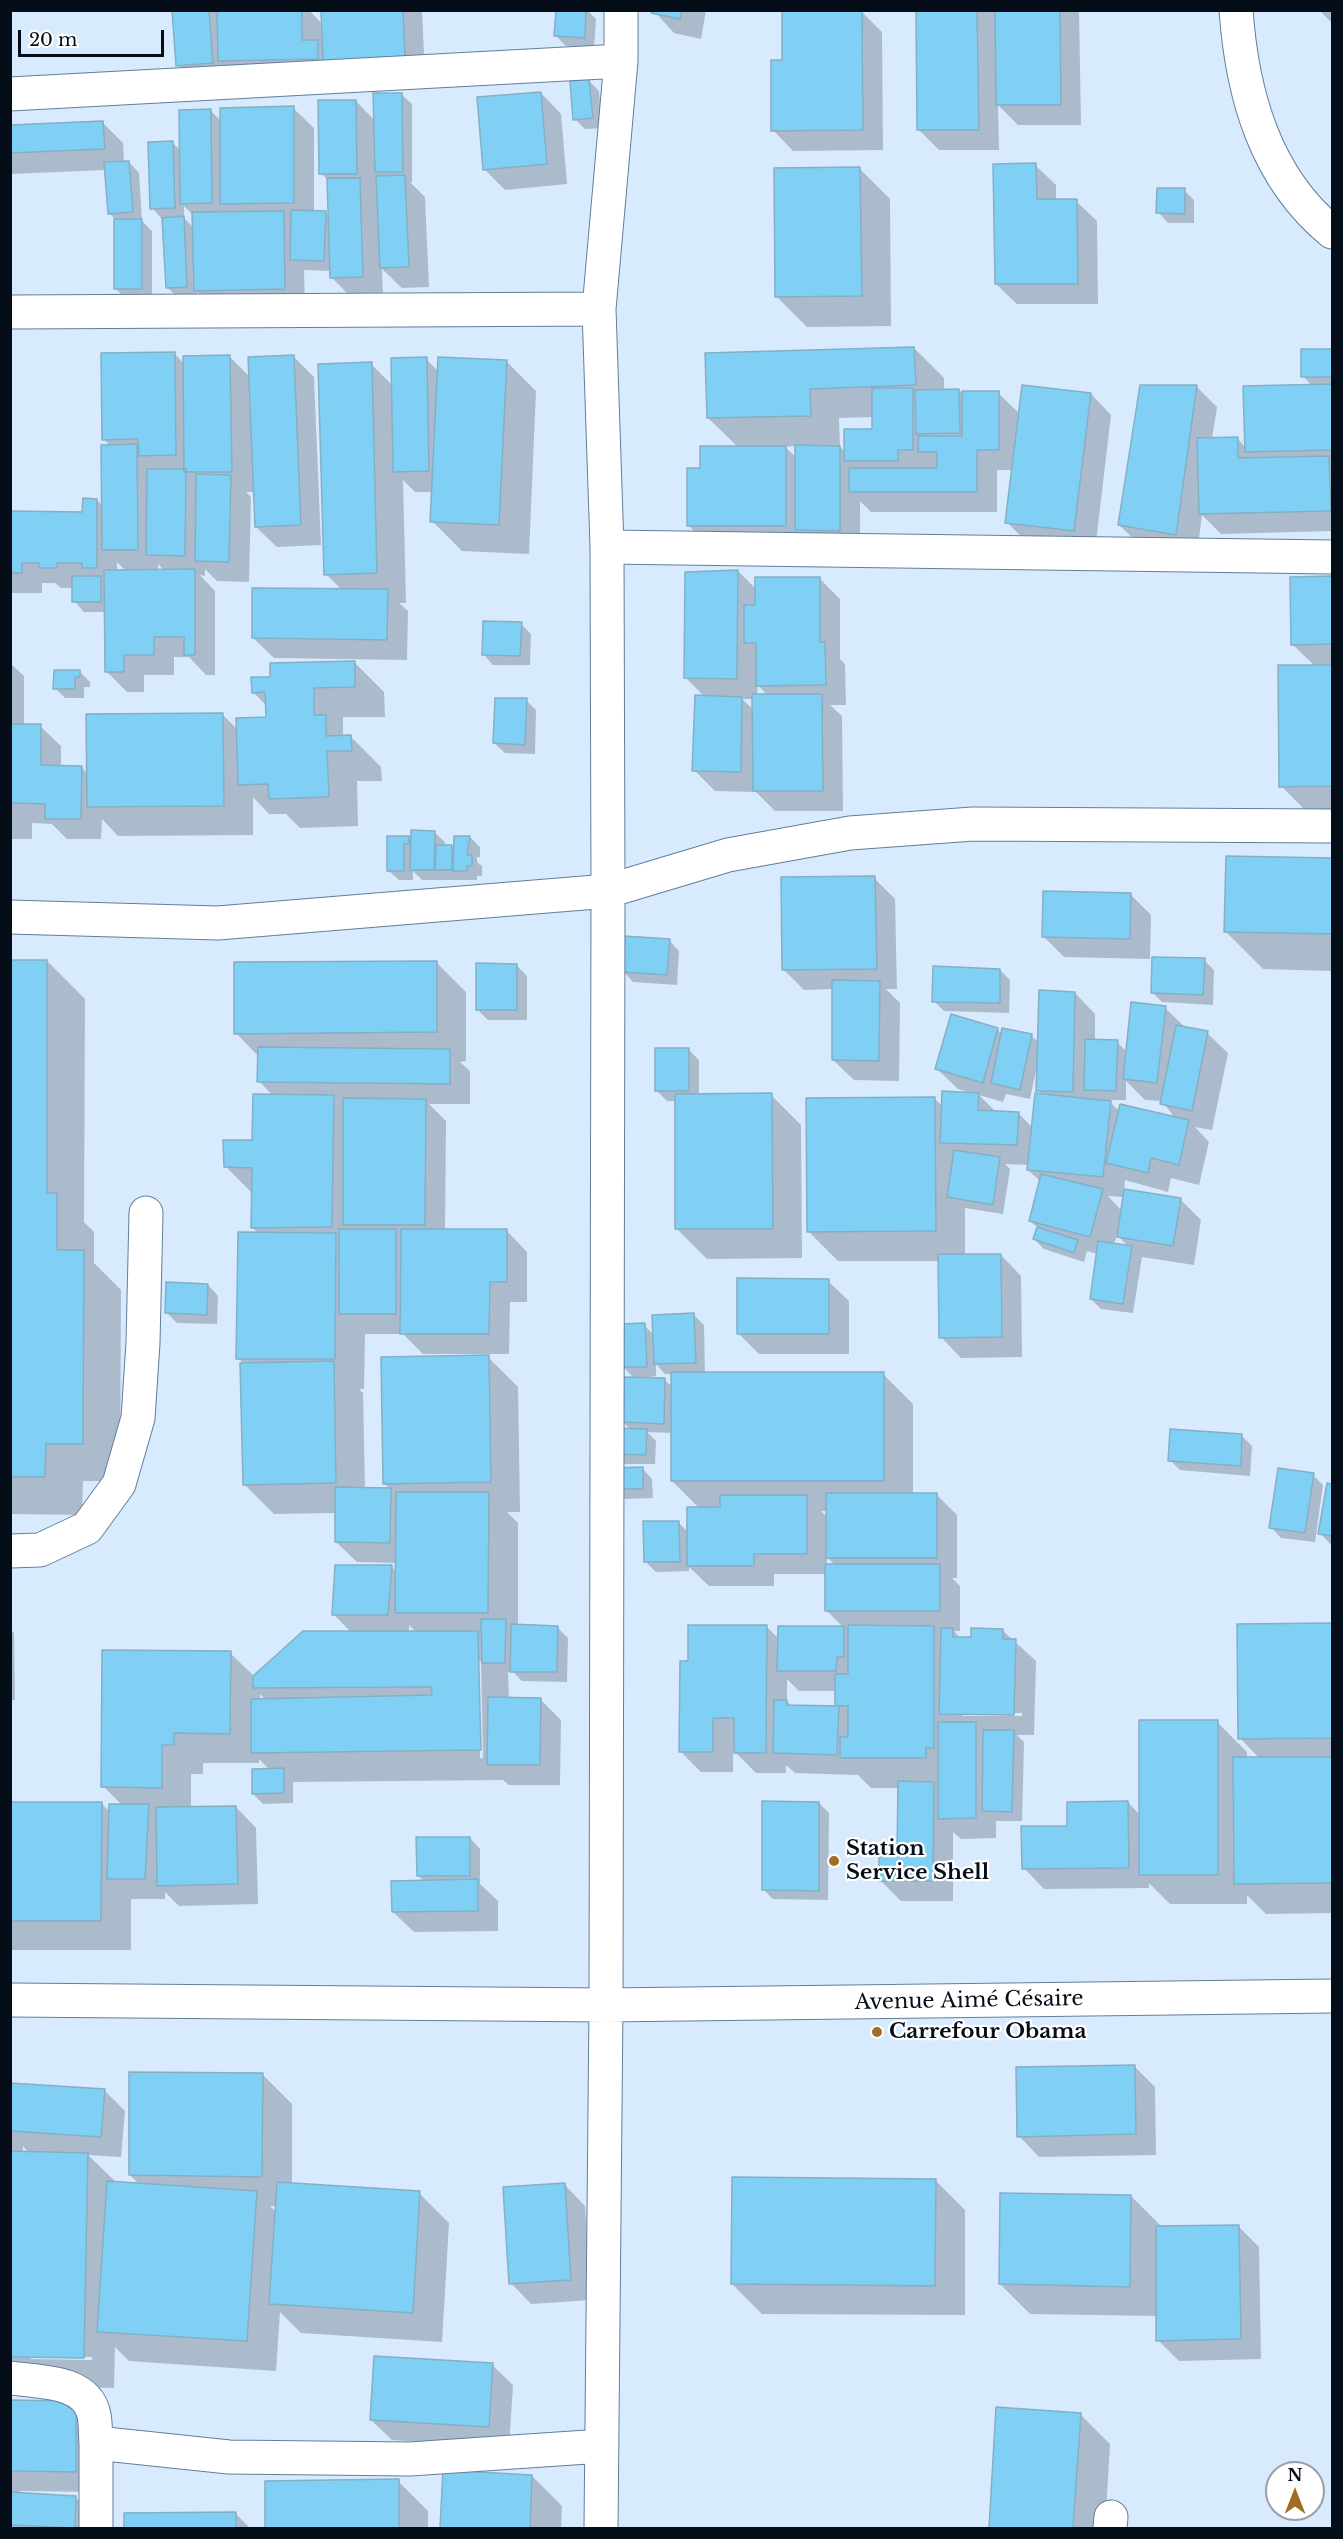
<!DOCTYPE html>
<html>
<head>
<meta charset="utf-8">
<style>
	body { margin:0 }
	#map { position:relative; width:1343px; height:2539px; overflow:hidden; background:#d8eafe; font-family:"Libre Baskerville",serif }
	canvas { display:block }
	.frame { position:absolute; inset:0; border:12px solid #040d18; pointer-events:none }
	.north { position:absolute; left:1265px; top:2461px; width:60px; height:60px; box-sizing:border-box; background:#fff; border:2px solid #9b9ea3; border-radius:50%; rotate:0deg; font-size:16px; font-weight:700; line-height:24px; text-align:center; color:#040d18 }
	.north::after { content:''; display:block; margin:auto; width:21px; height:27px; background:#a26d26; clip-path:polygon(50% 0,100% 100%,50% 72%,0 100%) }
	.scale { position:absolute; left:18px; top:30px; width:146px; height:27px; box-sizing:border-box; border:3px solid #040d18; border-top:0; padding-left:8px; font-size:18px; line-height:21px; white-space:nowrap; color:#040d18; -webkit-text-stroke:4px #fff; paint-order:stroke }
</style>
</head>
<body>
<div id="map">
<canvas width="1343" height="2539"></canvas>
<div class="frame"></div>
<div class="north">N</div>
<div class="scale">20 m</div>
</div>
<script>
const c = document.querySelector('canvas').getContext('2d');
c.lineJoin = 'round';
function fill(path, color) { c.fillStyle = color; c.fill(path, 'evenodd'); }
function strokePath(path, color, width, dash) { c.strokeStyle = color; c.lineWidth = width; c.lineCap = dash ? 'butt' : 'round'; c.setLineDash(dash || []); c.stroke(path); }
function drawText(font, color, halo, rows, align = 'center') {
  c.font = font + ' "Libre Baskerville",serif'; c.lineWidth = 4.5; c.setLineDash([]); c.textBaseline = 'middle'; c.strokeStyle = halo; c.fillStyle = color; for (const [text, x, y, turn = 0] of rows) {
    c.save(); c.translate(x, y); c.rotate((+turn || 0) * Math.PI / 180); c.textAlign = isNaN(turn) ? turn : align; if (halo) c.strokeText(text, 0, 0); c.fillText(text, 0, 0); c.restore();
  }
}
fill(new Path2D(`
	M173 10H309L323 25 322 10H422L425 77 198 86 178 65Z
	M558 10H587L596 19 594 48 566 46 556 36Z
	M653 10H706L701 39 674 33Z
	M784 10H860L882 32 883 150 793 151 773 130 784 61Z
	M918 10H1079L1081 125H1018L998 105 999 150H939L918 129Z
	M1321 10H1332V23L1321 12Z
	M589 81 599 91 602 128 585 129 575 119Z
	M541 93 561 114 567 184 505 190 484 169Z
	M401 94 412 104V182H410L425 197 429 287 402 288 382 269 383 297 352 298 331 277V271L304 270 305 309 216 311 197 292V296L177 297 167 287 162 219 152 208 172 142 181 151 211 111 221 121 293 108 314 128V212H325L330 217 329 181 321 173 356 101 375 121ZM184 206 194 216V228L184 218Z
	M102 122 123 143 124 163 129 162 139 173 142 221 152 231V299H126L116 289V220L109 213 106 170 10 174V127Z
	M1035 165 1056 185V201H1076L1097 221 1098 304H1017L996 284Z
	M860 169 890 199 891 326 807 327 777 297Z
	M1184 190 1194 200V223H1168L1158 212Z
	M914 348 944 378V391L998 393 1020 414 1091 394 1111 415 1095 551 1027 543 1007 522 1013 470H997V512H871L860 501V551L709 546 688 525 702 470 738 447 708 418ZM873 417V430L845 452 840 447 839 418ZM797 446V458L785 447Z
	M1303 350H1332V531L1221 534 1202 515 1197 554 1140 545 1119 525 1196 386 1217 407 1212 439 1237 438 1246 448 1312 386 1303 376Z
	M174 353 184 364 229 356 250 377 293 356 314 377 321 545 277 547 256 527 255 492H246L251 497 249 582 217 581 205 569V576L200 575 215 591V675H206L189 657H174V675H144V692H127L106 671V612H84L74 601V588H61L55 583H42V593H10V513L83 514 97 500 103 506 110 446 104 439ZM117 562 126 571H117ZM158 564 165 571H158Z
	M426 359 439 372 506 361 536 391 529 554 462 551 432 521 433 492H415L403 480 406 603H399L408 611 407 660 274 658 253 638 342 590 326 574 371 364 393 386Z
	M738 571 757 590 820 579 840 599V659L845 664 846 705H830L842 716 843 811H775L756 792 715 791 694 770 705 697 686 678ZM758 685 768 696H757ZM742 699H753L754 710Z
	M1332 578V816H1311L1281 786 1315 666 1293 645 1291 579Z
	M521 624 531 634 530 665H493L483 654Z
	M354 662 384 692 385 717H343V735L351 737 381 767 382 781H357L358 826 300 828 286 814H269L253 797V835L118 836 102 819 101 839H67L52 824 32 823V839H10V663L24 676V726H40L61 746V767H81L88 774 222 714 238 730 268 718 267 706 253 692 272 679Z
	M80 672 90 682V687H84V698H65L55 688Z
	M526 700 536 710 535 754 505 753 494 743Z
	M434 832 445 842V847L454 849 470 837 480 847V857H477V862L482 866V876H477V880H422L413 871V880H399L388 870V837L409 838 412 841Z
	M1227 857 1332 859V971L1263 969 1225 931Z
	M874 878 895 899 897 989H886L900 1003 899 1081 854 1080 833 1060 834 989 804 990 783 969Z
	M1131 895 1151 915 1150 959 1064 957 1044 937Z
	M669 940 679 951 677 985 633 982 623 971Z
	M1204 960 1214 970 1213 1005 1162 1002 1152 992Z
	M10 961H47L85 999 84 1222 94 1232V1263L121 1290 120 1481H83L82 1515 10 1514Z
	M436 962 466 992V1061L460 1062 470 1071V1104H429L446 1121 445 1231H507L527 1252V1302H510L509 1354H423L403 1334H365L364 1389H359L363 1393 365 1489H390L384 1483 488 1357 518 1387 520 1512H507L518 1523V1626L557 1627 568 1638 567 1682 522 1681 513 1672H508L509 1699 541 1700 561 1720 560 1785H509L503 1780 293 1782V1803L263 1804 253 1794 270 1770 259 1759V1763H203V1774H191V1808L236 1807 256 1828 258 1904 179 1906 165 1892V1899H131V1950H10V1804H102L110 1812 122 1805 103 1786 230 1653 254 1676 351 1632 334 1615 391 1566 397 1572V1563L357 1562 336 1542V1513L274 1514 244 1484 242 1362 238 1358 259 1234 252 1227 253 1194 225 1166 253 1142 273 1096 259 1081V1057L236 1033ZM409 1625 417 1633H409ZM478 1661H481L483 1758H480ZM260 1694 266 1700H260Z
	M516 965 527 976V1020H488L478 1010Z
	M1000 970 1010 980 1009 1013 944 1011 934 1001Z
	M1075 993 1095 1014V1041L1117 1042 1127 1052 1165 1008 1186 1028 1207 1033 1228 1053 1212 1130 1195 1127 1209 1142 1199 1185 1171 1178 1168 1192 1125 1180 1124 1190 1181 1200 1201 1220 1194 1265 1142 1257 1133 1313 1101 1309 1091 1299 1098 1254 1087 1251 1084 1262 1044 1249 1034 1239 1038 1228 1030 1221 1041 1182 1028 1170 1029 1165 1005 1164 1010 1169 1003 1214 965 1208V1255H1001L1021 1276 1022 1357 961 1358 941 1337 940 1261H838L808 1231 935 1099 943 1107 971 1093 958 1089 937 1069 997 1029 1002 1034 1031 1035 1039 1043ZM1036 1070 1037 1090 1043 1095 1033 1128 1018 1113 996 1112 979 1095 1003 1102 1006 1094 1030 1099ZM1126 1081 1145 1100 1162 1101 1175 1118 1120 1112 1108 1100H1126ZM1108 1196 1124 1197 1122 1211ZM1117 1235 1129 1247 1114 1244Z
	M689 1050 699 1060V1095H771L801 1125 802 1258 707 1259 677 1229 676 1101H667L657 1091Z
	M828 1281 849 1301V1354H759L738 1333Z
	M208 1285 218 1296 217 1324 177 1323 166 1312Z
	M693 1314 704 1325 705 1374H883L913 1404V1494H936L957 1515V1578H952L960 1586V1631H954L961 1639H972L1002 1630 1036 1661 1034 1735H1017L1024 1742 1022 1821H996V1838L961 1839 953 1832V1901H901L880 1880 899 1858 900 1788H871L858 1775 795 1773 786 1765V1773H756L733 1750V1772H701L680 1751 690 1663 767 1627 779 1639 843 1627 827 1611V1574H774V1586H709L689 1567V1571L656 1572 646 1562 678 1522 688 1532 700 1509 672 1481V1433L647 1432 656 1441 655 1464H624L613 1454 631 1430 622 1421 635 1379 623 1367 644 1325 654 1335ZM656 1364 665 1374H672V1387L664 1379H650V1377L656 1376ZM821 1511H827V1517ZM827 1557 836 1566H827ZM787 1679 799 1691H836V1708L792 1707 787 1701ZM963 1713H1022V1716H963Z
	M1242 1436 1252 1446 1250 1476 1180 1470 1170 1460Z
	M642 1468 652 1479 653 1498 624 1499 614 1489Z
	M1313 1475 1323 1485 1315 1542 1281 1538 1271 1527Z
	M1328 1485H1332V1546L1320 1533Z
	M1332 1624V1913L1266 1914 1247 1895V1904H1170L1149 1883V1888L1044 1889 1024 1868 1069 1828 1128 1802 1140 1815 1217 1722 1247 1752V1759H1260L1240 1738 1238 1626Z
	M10 1630 14 1633 15 1700H10Z
	M819 1803 829 1813 828 1900 773 1899 763 1889Z
	M470 1838 480 1849V1884L498 1901V1931L414 1932 393 1912 424 1882 418 1875Z
	M1134 2066 1155 2087 1156 2155 1039 2157 1019 2136Z
	M262 2074 292 2104V2184L419 2193 449 2223 442 2342 301 2333 280 2312 276 2371 129 2361 115 2347 114 2388 32 2386 10 2388V2084L104 2090 125 2111 121 2157 88 2155 117 2183 140 2185 130 2175ZM23 2146 29 2153H23ZM270 2206H277V2213ZM31 2356 92 2357V2360L31 2359Z
	M935 2180 965 2210V2315L762 2314 732 2284Z
	M565 2185 585 2206 591 2300 531 2304 511 2283Z
	M1131 2196 1161 2226 1239 2227 1259 2247 1261 2359 1179 2361 1158 2340V2316L1030 2314 1000 2284Z
	M492 2365 513 2385 509 2447 392 2440 371 2420Z
	M10 2401 76 2402 96 2492 20 2491V2494L76 2498 96 2518V2528H10Z
	M998 2409 1080 2414 1110 2444 1105 2528H990Z
	M445 2471 532 2476 562 2506 561 2528H442Z
	M398 2481 428 2511V2528H266V2483Z
	M235 2513 250 2528H126L125 2515Z`), '#0003');
const building = new Path2D(`
	M172 10H209L213 63 176 66Z
	M217 10H302V40H318V59L218 61Z
	M321 10H403L405 57 323 61Z
	M556 10H586L585 38 554 36Z
	M652 10H682L680 19 651 13Z
	M862 10 863 130 771 131V60H782V11Z
	M916 10H977L979 130H917Z
	M995 10H1060L1061 105H996Z
	M589 79 593 118 573 120 570 81Z
	M541 92 547 164 483 170 477 97Z
	M373 93H402L403 172H375Z
	M318 100H356L357 174H319Z
	M294 106V203L220 204V108Z
	M211 109 212 203 180 204 179 110Z
	M103 121 105 149 10 153V125Z
	M173 141 175 208 150 209 148 142Z
	M129 161 133 212 108 214 104 162Z
	M1036 163 1037 199H1077L1078 284H995L993 164Z
	M860 167 862 296 775 297 774 168Z
	M405 175 409 267 380 268 376 176Z
	M327 178H360L363 277 330 278Z
	M1157 188H1185V214L1156 213Z
	M291 210 326 211 324 261 290 260Z
	M284 211 285 289 194 291 192 212Z
	M184 216 187 287 166 288 162 218Z
	M114 219H142V289H114Z
	M914 347 916 385 810 389 811 416 707 418 705 353Z
	M1301 349H1332V377H1301Z
	M175 352 176 455 139 456 138 439 102 440 101 353Z
	M230 355 232 472H184L183 356Z
	M294 355 301 525 255 527 248 357Z
	M427 357 429 471 393 472 391 358Z
	M438 357 507 360 499 525 430 522Z
	M372 362 377 573 324 575 318 364Z
	M1332 384V450L1245 452 1243 386Z
	M1022 385 1091 393 1074 531 1005 523Z
	M1140 385H1197L1176 535 1118 525Z
	M872 388H913V450H898V461H844V429H872Z
	M959 389 960 433 916 434 915 390Z
	M962 391H999V450H977V492H849V468H937V452H918V436H962Z
	M1238 437V458L1329 456 1331 511 1199 514 1197 438Z
	M137 444 138 550H102L101 445Z
	M795 445 840 446V531L795 530Z
	M700 446H786V526H687V468H700Z
	M147 469H186L185 556 146 555Z
	M196 474 231 475 229 562 195 561Z
	M83 498 97 499V568H82V563H57V568H39V563H22V573H10V511L82 512Z
	M195 569V655H184V637H154V655H124V672H105L104 570Z
	M738 570 737 679 684 678 685 572Z
	M72 576H101V602H72Z
	M1332 576V644L1291 645 1290 577Z
	M755 577H820V642H825L826 685 756 686V643H744V605H755Z
	M252 588 388 589 387 640 252 638Z
	M483 621 522 622 520 656 482 655Z
	M355 661V687L314 688V715H326V736L351 735 352 751H327L329 797 269 799 268 784 238 785 236 718 266 717 265 692 252 693 251 677H270V663Z
	M1278 665H1332V786L1279 787Z
	M54 670H80V677H75V689H53Z
	M752 694H822L823 791H753Z
	M695 695 742 697 741 772 692 771Z
	M495 698H527L525 745 493 743Z
	M223 713 224 806 87 807 86 714Z
	M10 724H41V765L82 766 81 819H45V804L12 803 10 819Z
	M411 830 435 831 434 870H410Z
	M387 836H409V844H404V871H387Z
	M454 836H470L467 855H472V866H467V871H453Z
	M436 845H452V870H435Z
	M1226 856 1332 858V934L1224 932Z
	M875 876 877 969 782 970 781 877Z
	M1043 891 1131 893 1130 939 1042 937Z
	M624 936 670 939 667 975 622 972Z
	M1152 957 1205 958 1203 995 1151 993Z
	M10 960H47V1193H57V1250H84L83 1444H46L45 1477H10Z
	M437 961V1032L234 1034V962Z
	M476 963 517 964V1010H476Z
	M933 966 1000 969V1003L932 1002Z
	M832 980 880 981 879 1061 832 1060Z
	M1039 990 1075 992 1073 1092 1036 1091Z
	M1131 1002 1166 1006 1157 1083 1123 1079Z
	M951 1014 998 1028 983 1083 935 1069Z
	M1176 1025 1208 1031 1192 1111 1160 1104Z
	M1002 1028 1032 1034 1020 1090 991 1083Z
	M1085 1039 1118 1040 1116 1091 1084 1090Z
	M258 1047 450 1049V1084L257 1082Z
	M655 1048H689V1091H655Z
	M942 1091 979 1093 978 1110 1019 1112 1017 1145 940 1143Z
	M772 1093 773 1229H675V1094Z
	M1035 1093 1111 1101 1103 1177 1027 1170Z
	M253 1094 334 1095 332 1227 251 1228 252 1168 224 1167 223 1140H252Z
	M935 1097 936 1231 807 1232 806 1098Z
	M343 1098 426 1099 425 1225H343Z
	M1120 1104 1189 1120 1179 1165 1151 1158 1148 1173 1106 1163Z
	M954 1150 1000 1157 993 1205 947 1197Z
	M1041 1174 1103 1189 1090 1237 1029 1221Z
	M1124 1189 1181 1198 1173 1246 1117 1237Z
	M1037 1227 1078 1240 1074 1253 1033 1239Z
	M339 1229H396V1314H339Z
	M401 1229H507V1282H490L489 1334H400Z
	M238 1232 336 1233 335 1359H236Z
	M1098 1241 1132 1246 1123 1304 1090 1299Z
	M938 1254H1001L1002 1337 939 1338Z
	M737 1278 829 1279V1334H737Z
	M166 1282 208 1284 207 1315 165 1313Z
	M694 1313 696 1363 654 1364 652 1315Z
	M645 1323 647 1367H622L619 1324Z
	M489 1355 491 1482 383 1484 381 1357Z
	M334 1361 336 1483 243 1485 240 1363Z
	M671 1372H884V1481H671Z
	M622 1377 665 1378 664 1424 621 1422Z
	M613 1428 647 1429 646 1455 612 1454Z
	M1170 1429 1242 1434 1241 1466 1168 1461Z
	M643 1467V1489H613L612 1468Z
	M1278 1468 1314 1473 1305 1533 1269 1528Z
	M1327 1483 1332 1484V1536L1318 1534Z
	M335 1487 391 1488 390 1543 335 1542Z
	M396 1492H489L488 1613H395Z
	M826 1493H937V1558H826Z
	M720 1495H807V1554H754V1566H687V1507H720Z
	M643 1521H679L680 1562H644Z
	M825 1564H940V1611H825Z
	M335 1565H392L388 1615H332Z
	M481 1619H506L505 1663H482Z
	M1332 1623V1738L1238 1739 1237 1624Z
	M511 1624 558 1626 557 1672H510Z
	M688 1625H767L766 1753H734V1718H713V1752H679L680 1661H688Z
	M848 1625 934 1626V1748H926V1758H840V1737H848V1706H835V1674H848Z
	M778 1626H844V1657H837L836 1671H777Z
	M941 1628H953V1637H971V1628L1003 1629V1639H1016L1014 1715 939 1714Z
	M303 1631H478L481 1750 251 1753V1699L432 1695 431 1687 253 1688V1676Z
	M102 1650 231 1651 230 1734 174 1733V1745H162V1788L101 1787Z
	M488 1697 541 1698 540 1765H487Z
	M774 1700H787V1705L839 1706 837 1755 773 1753Z
	M1139 1720H1218V1875H1139Z
	M938 1722H976V1818L938 1819Z
	M983 1730H1014L1012 1812 982 1811Z
	M1233 1757H1332V1883L1234 1884Z
	M284 1768V1793L252 1794V1769Z
	M898 1781 934 1782 933 1881H879V1855L897 1856Z
	M762 1801 819 1802V1891L762 1890Z
	M1128 1801 1129 1868 1022 1869 1021 1826H1067V1802Z
	M10 1802H102L101 1921H10Z
	M109 1804H149L145 1879H107Z
	M236 1806 238 1884 157 1886 156 1807Z
	M416 1837H470V1876H417Z
	M478 1879V1911L392 1912 391 1881Z
	M1135 2065 1136 2134 1017 2137 1016 2067Z
	M129 2072 263 2073 262 2177 129 2175Z
	M10 2083 105 2089 101 2137 10 2131Z
	M10 2151 88 2153 84 2358 10 2357Z
	M732 2177 936 2179 935 2286 731 2284Z
	M107 2181 257 2191 247 2341 97 2332Z
	M277 2182 420 2191 413 2313 269 2304Z
	M565 2183 571 2280 509 2284 503 2187Z
	M1000 2193 1131 2195 1130 2287 999 2284Z
	M1239 2225 1241 2339 1156 2341V2226Z
	M374 2356 493 2363 489 2427 370 2420Z
	M10 2400 76 2401V2472L10 2471Z
	M996 2407 1081 2413 1073 2528H989Z
	M443 2470 532 2475 530 2528H440Z
	M399 2479V2528H265V2481Z
	M10 2492 76 2496 75 2528 10 2525Z
	M236 2512V2528H124V2513Z`);
fill(building, '#80cff5');
strokePath(building, '#84afc5', 1.5);
const minor = new Path2D(`
	M1236 10C1242 94 1265 177 1332 232
	M10 94 621 61
	M10 312 599 309
	M607 547 1332 557
	M10 917 218 923 608 891 728 855 850 833 973 824 1332 826
	M10 1551 40 1550 87 1528 119 1484 138 1418 143 1343 146 1213
	M10 2000 606 2005 1332 1996
	M10 2378C39 2382 87 2380 94 2415 96 2424 95 2434 96 2443L229 2457 410 2459 602 2446
	M96 2443V2528
	M601 2528 606 2005 608 891 607 547 599 309 621 61V10
	M1110 2528 1111 2517`);
strokePath(minor, '#627e9c', 35);
strokePath(minor, '#fff', 33);
for (const [x, y, r, color] of [
	[834,1861,6,"#a26d26"],
	[877,2032,6,"#a26d26"]
]) { const dot = new Path2D(); dot.arc(x, y, r, 0, 2 * Math.PI); c.fillStyle = color; c.fill(dot); strokePath(dot, '#fff', 2); }
drawText('bold 21px', '#040d18', '#fff', [
	["Station",846,1849],
	["Service Shell",846,1873],
	["Carrefour Obama",889,2032]
], 'left');
drawText('21px', '#040d18', '#fff', [
	["Avenue Aimé Césaire",969,2001,-1]
]);
</script>
</body>
</html>
